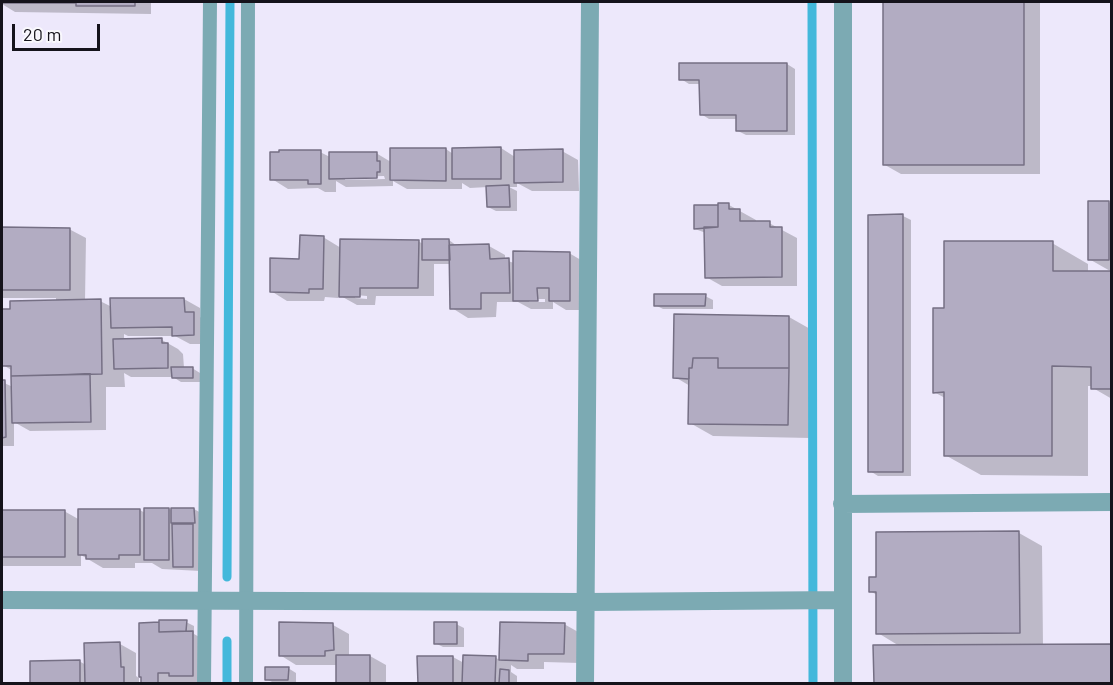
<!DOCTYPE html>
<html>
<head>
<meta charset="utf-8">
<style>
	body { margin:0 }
	#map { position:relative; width:1113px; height:685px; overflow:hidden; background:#ede8fb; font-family:Barlow,sans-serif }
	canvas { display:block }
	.frame { position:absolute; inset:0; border:3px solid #15131b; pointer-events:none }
	.scale { position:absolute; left:12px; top:24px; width:88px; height:27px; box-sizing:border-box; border:3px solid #15131b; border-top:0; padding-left:8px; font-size:18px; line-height:21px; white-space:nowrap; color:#15131b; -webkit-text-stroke:4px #f9f8fd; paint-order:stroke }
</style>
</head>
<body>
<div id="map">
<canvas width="1113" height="685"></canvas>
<div class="frame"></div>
<div class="scale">20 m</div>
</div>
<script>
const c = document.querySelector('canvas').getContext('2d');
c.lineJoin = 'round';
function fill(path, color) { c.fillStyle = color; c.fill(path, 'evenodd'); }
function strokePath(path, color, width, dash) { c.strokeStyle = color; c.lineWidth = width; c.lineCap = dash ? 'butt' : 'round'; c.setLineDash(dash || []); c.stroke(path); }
fill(new Path2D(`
	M2 2H151V14L15 12 2 4Z
	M885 2H1040V174H901L885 165Z
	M787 64 795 69V135H746L738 131V119H709L701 114V84H689L681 79Z
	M501 148 515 157 562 151 578 160 579 191H532L517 183V187H509L517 191V211H496L488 207V187L470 188 462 183V189H407L393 181V186L346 187 336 181V192H325L318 188 288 189 272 179 320 152 330 157 376 153 391 162V149H446L453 154ZM384 176 385 179 345 180V177Z
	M1108 202 1112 204V272L1089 259Z
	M729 205 756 220V223H769L797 238V286H722L706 277V233L695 229Z
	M903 216 911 220V476H878L870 471Z
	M2 229H69L86 238 85 301H100L112 307 184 299 200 308V317L210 323V344H190L175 336H128L124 334V341L162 340 178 349 183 354 184 368H192L200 373V382H181L173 377H131L124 373 125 387H106V430L30 431 14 422V446H2V382L13 387V371L3 365 2 310 56 301V298H2Z
	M323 237 341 248 418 241 423 244 449 240 457 246H489L505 255V260L514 263 569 253 586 263V310H566L553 302V309H531L518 302H497L496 317 468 318 452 308 451 264H434V296H376L375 305H357L339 295 338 298 325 297 324 301H287L271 291ZM355 295 367 296V299L355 298ZM529 299H545V302H529Z
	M1052 243 1088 264V273L1112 272V399L1093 388V386H1088V476L981 475 945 455V398L934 392 945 310Z
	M705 296 713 300V309H663L655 305Z
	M789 317 812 330 810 438 713 436 690 423V386L675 377Z
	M169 509 173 511 194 509 210 518 201 571 162 569 152 563H135V568H103L81 555V566H2V512L64 511 80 520 140 510 145 513Z
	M1019 533 1042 546 1043 646 901 647 878 633 877 595 870 591 878 579Z
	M186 622 194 626V634L208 642 209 684 174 682V684L143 683 160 624Z
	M456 624 464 628V647H443L435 643Z
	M501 624H564L580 633V663L544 662V669H517L511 665V672L517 676V684H419L453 657 464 663 495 657 501 661Z
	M333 625 349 634V656H370L386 665V684H337V665H296L280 655Z
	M120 644 136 653V676L139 678V684H32L79 661 86 665Z
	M288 668 296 673V684L274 683 266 679Z`), '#0003');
strokePath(new Path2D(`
	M812 2 813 684
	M227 577 230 2
	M227 684V641`), '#43b8db', 9);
const building = new Path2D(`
	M2 2H135V6H76V3H2Z
	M883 2H1024V165H883Z
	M679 63H787V131H736V115H700L699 80H679Z
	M501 147V179H452V148Z
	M390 148H446V181L390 180Z
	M563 149V182L514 183V150Z
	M279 150H321V184H308V180H270V152H279Z
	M329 152H377V161H380V172H377V178L329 179Z
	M509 185 510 207H487L486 186Z
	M1088 201H1109V260H1088Z
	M718 203H729V209H740V221H770V227H782V277L705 278 704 227H718Z
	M694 205H718V227L694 229Z
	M903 214V472H868V215Z
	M2 227 70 228V290H2Z
	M300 235 324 236 323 289H309V293L270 292V258L299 259Z
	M340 239 419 240 418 288H360V297H339Z
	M422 239H449L450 260H422Z
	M944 241H1053V271H1112V389H1091V367L1052 366V456H944V392L933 393V308H944Z
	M489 244 490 259 509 258 510 293H481V309H450L449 245Z
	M513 251 570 252V301H549V288H537L538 301H513Z
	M654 294H706L705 306H654Z
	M110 298H184L185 312H194V335L172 336V327L111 328Z
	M101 299 102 374 11 376V366H2V309H10V301Z
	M674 314 789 316V368H718V358H693L692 368H689V379L673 378Z
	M162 338V343H168V368L114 369 113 339Z
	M693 358H718V368H789L788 425 688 424 689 368H692Z
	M171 367H193V378H172Z
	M90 374 91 422 12 423 11 376Z
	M2 380H5L6 437 2 438Z
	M144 508H169V560H144Z
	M171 508H194L195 523H171Z
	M78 509H140V555H119V559H86V555H78Z
	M2 510H65V557H2Z
	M172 524H193V567H173Z
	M1019 531 1020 633 876 634V592H869V577H876V532Z
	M159 620H187L186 631 159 632Z
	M159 622V632L193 631V676H169V673H158V684H141V677H139V623Z
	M279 622 333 623 334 650 325 651V656H279Z
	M434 622H457V644H434Z
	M500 622 565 623 564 654H528V661L499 660Z
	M120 642 121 667H124V684H85L84 643Z
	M1112 644V684H874L873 645Z
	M336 655H370V684H336Z
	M463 655 496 656 495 684H462Z
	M417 656H453V684H418Z
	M80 660V684H30V661Z
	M265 667H289L288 680H265Z
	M500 669 509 670V683H499Z`);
fill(building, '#b2acc2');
strokePath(building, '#756f84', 1.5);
strokePath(new Path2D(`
	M204 684 210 2
	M246 684 248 2`), '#7caab3', 14);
strokePath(new Path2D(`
	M842 504 1112 502
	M2 600 586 602 843 600
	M585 684 590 2
	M843 684V2`), '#7caab3', 18);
</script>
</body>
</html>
